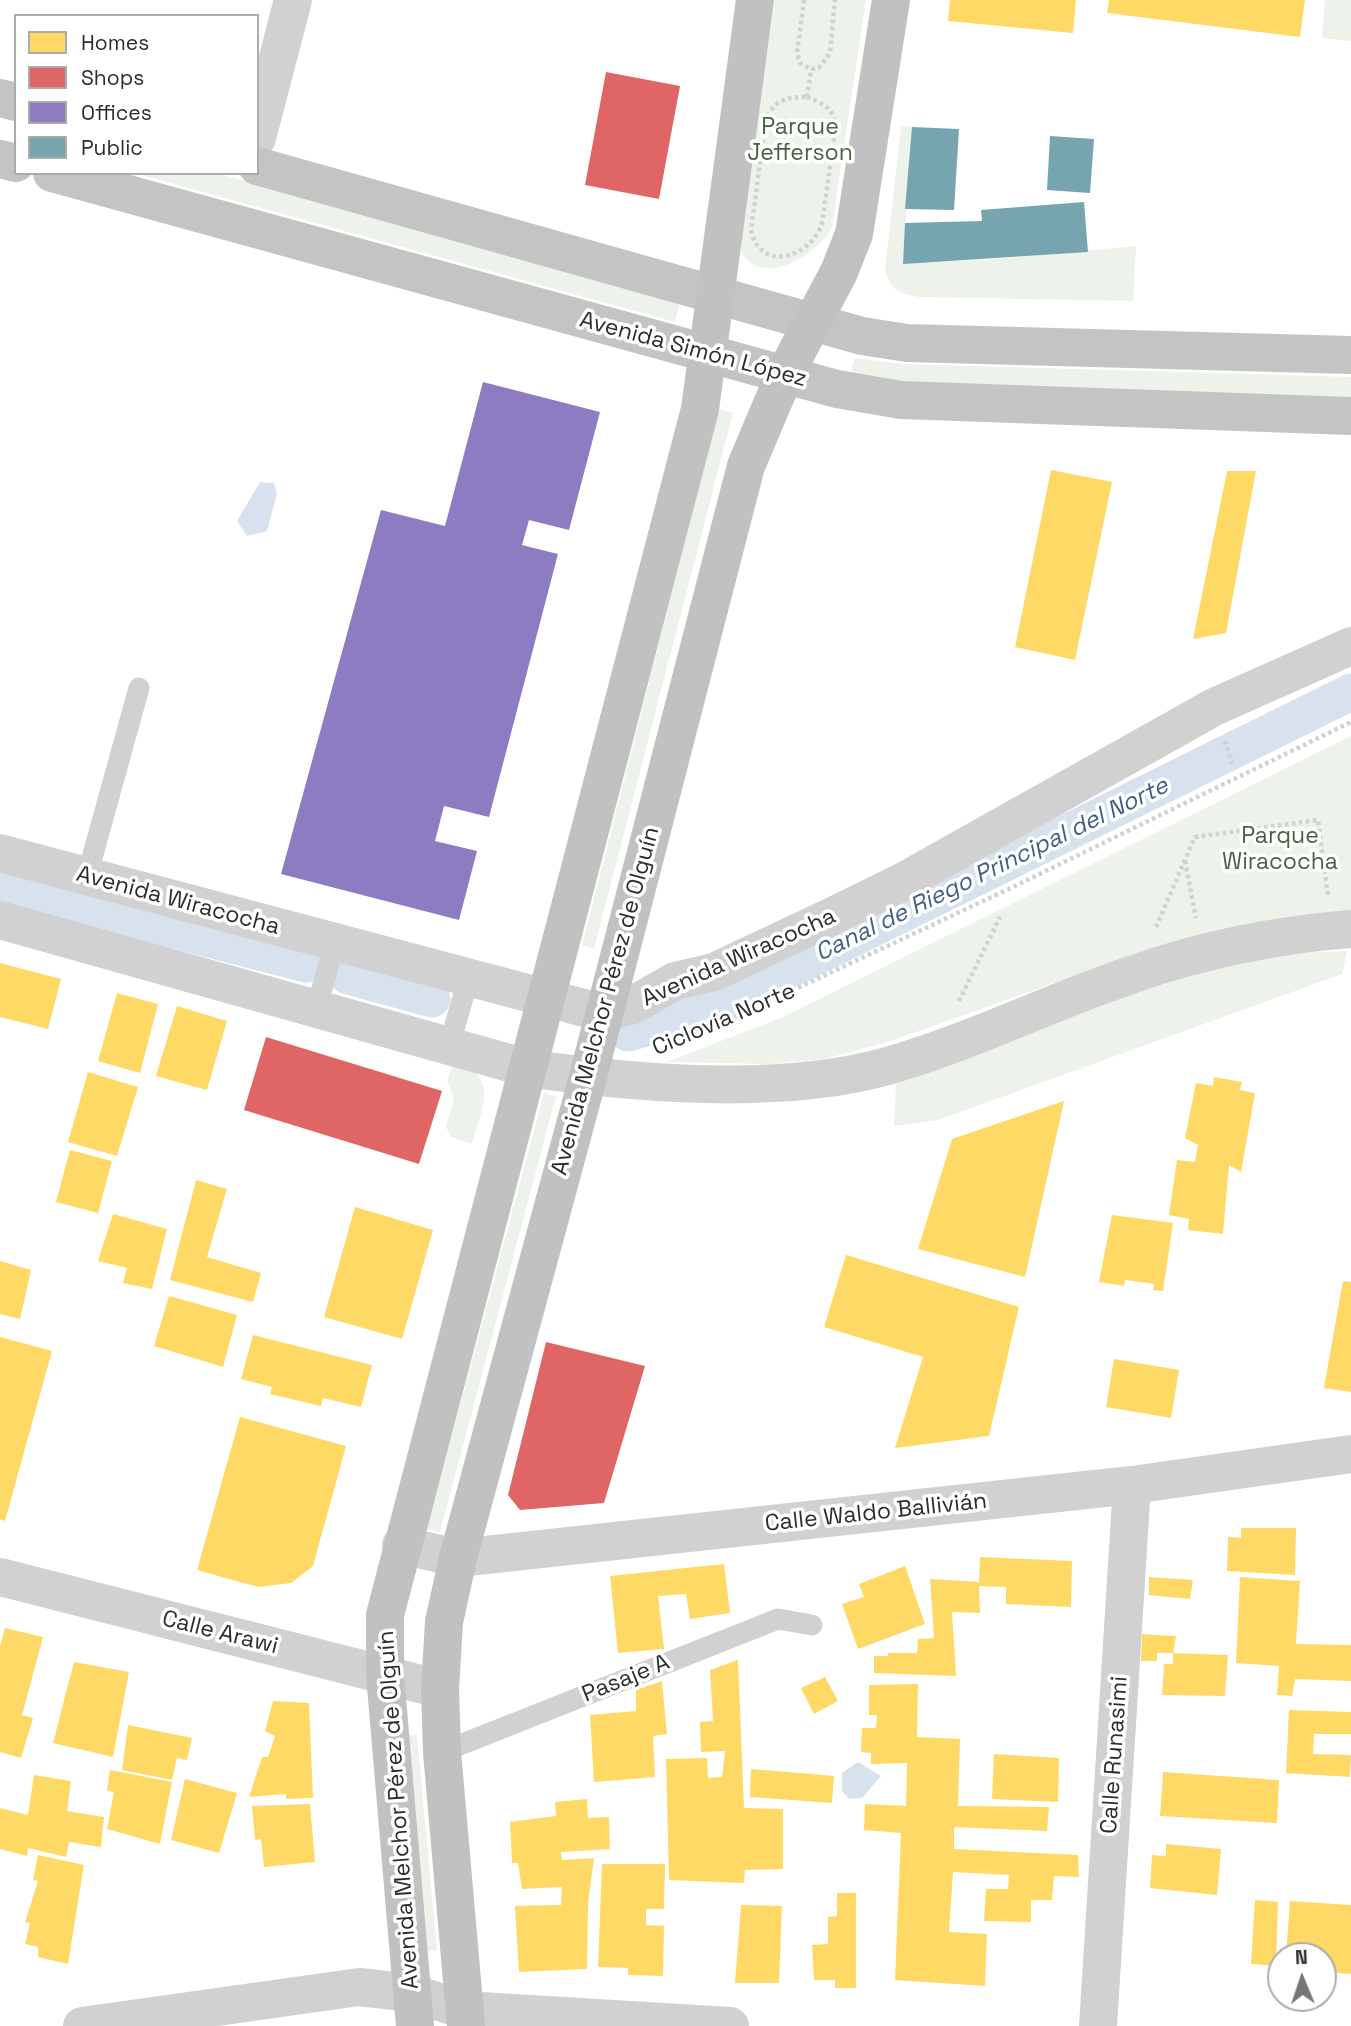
<!DOCTYPE html>
<html>
<head>
<meta charset="utf-8">
<style>
	body { margin:0 }
	#map { position:relative; width:1351px; height:2026px; overflow:hidden; background:#fff; font-family:"Space Grotesk",sans-serif }
	canvas { display:block }
	.legend { position:absolute; left:14px; top:14px; width:245px; height:161px; box-sizing:border-box; background:#fff; border:2px solid #ababab; margin:0; padding:9px 12px; list-style:none; font-size:21px; color:#2c2c2c }
	.legend li { display:flex; align-items:center; gap:14px; height:35px }
	.legend b { width:35px; border:2px solid #ababab }
	.north { position:absolute; left:1267px; top:1942px; width:70px; height:70px; box-sizing:border-box; background:#fff; border:2px solid #ababab; border-radius:50%; rotate:358deg; font-size:19px; font-weight:700; line-height:28px; text-align:center; color:#2c2c2c }
	.north::after { content:''; display:block; margin:auto; width:24px; height:32px; background:#767676; clip-path:polygon(50% 0,100% 100%,50% 72%,0 100%) }
</style>
</head>
<body>
<div id="map">
<canvas width="1351" height="2026"></canvas>
<ul class="legend">
<li><b style="height:19px;background:#ffd966"></b>Homes</li>
<li><b style="height:19px;background:#e06666"></b>Shops</li>
<li><b style="height:19px;background:#8e7cc3"></b>Offices</li>
<li><b style="height:19px;background:#76a5af"></b>Public</li>
</ul>
<div class="north">N</div>
</div>
<script>
const c = document.querySelector('canvas').getContext('2d');
c.lineJoin = 'round';
function fill(path, color) { c.fillStyle = color; c.fill(path, 'evenodd'); }
function strokePath(path, color, width, dash) { c.strokeStyle = color; c.lineWidth = width; c.lineCap = dash ? 'butt' : 'round'; c.setLineDash(dash || []); c.stroke(path); }
function drawText(font, color, halo, rows, align = 'center') {
  c.font = font + ' "Space Grotesk",sans-serif'; c.lineWidth = 7; c.setLineDash([]); c.textBaseline = 'middle'; c.strokeStyle = halo; c.fillStyle = color; for (const [text, x, y, turn = 0] of rows) {
    c.save(); c.translate(x, y); c.rotate((+turn || 0) * Math.PI / 180); c.textAlign = isNaN(turn) ? turn : align; if (halo) c.strokeText(text, 0, 0); c.fillText(text, 0, 0); c.restore();
  }
}
fill(new Path2D(`
	M775 0H866L832 227C817 257 756 292 739 246Z
	M1325 0H1351V41L1322 38Z
	M901 126 912 127 903 263 985 260 1136 246 1133 301 920 297C900 294 891 291 885 270Z
	M134 173H216L680 301 675 322Z
	M855 358 903 364 1351 377V397L903 383 859 376 851 371Z
	M719 409 733 413 594 949 582 945Z
	M1351 736V914L1135 954 891 1041 824 1059 768 1064 667 1062 783 1017Z
	M1347 951 1342 974 938 1120 894 1126 896 1084 1062 1016 1220 967 1278 954Z
	M454 1062C501 1076 482 1109 472 1144L451 1137 446 1127 454 1098 447 1081Z
	M544 1093 556 1096 440 1532 427 1529Z
	M417 1735 437 1950 427 1951 407 1736Z`), '#edf2eb');
fill(new Path2D(`
	M260 482 274 483 277 494 267 531 247 536 237 521Z
	M858 1762 881 1776 862 1798 849 1799 842 1791V1773Z`), '#d8e1ee');
fill(new Path2D(`
	M950 0H1076L1073 33 948 21Z
	M1109 0H1305L1300 37 1107 13Z
	M1051 470 1112 482 1075 660 1015 647Z
	M1227 471H1256L1226 633 1193 639Z
	M0 963 61 979 48 1029 0 1017Z
	M117 993 158 1004 140 1073 98 1061Z
	M177 1006 227 1021 207 1090 156 1076Z
	M88 1072 138 1087 117 1156 68 1142Z
	M1214 1077 1242 1082 1240 1090 1255 1093 1241 1172 1229 1165 1223 1234 1188 1230 1189 1219 1169 1215 1177 1160 1195 1162 1198 1145 1185 1138 1196 1083 1213 1086Z
	M1064 1101 1025 1277 918 1249 952 1139Z
	M70 1150 112 1161 98 1213 56 1202Z
	M196 1180 227 1189 207 1257 261 1273 253 1302 170 1280Z
	M355 1207 433 1230 402 1339 324 1317Z
	M113 1214 167 1229 152 1289 123 1283 127 1268 98 1261Z
	M1112 1215 1173 1223 1163 1291 1153 1290 1154 1284 1125 1280 1124 1286 1099 1282Z
	M846 1255 1019 1307 989 1436 895 1448 923 1357 824 1327Z
	M0 1261 31 1270 20 1319 0 1314Z
	M1343 1281 1351 1282V1392L1324 1388Z
	M169 1296 237 1315 223 1367 154 1346Z
	M253 1335 372 1365 361 1407 323 1398 321 1406 270 1394 272 1387 241 1379Z
	M0 1337 52 1351 5 1521 0 1519Z
	M1114 1359 1179 1370 1171 1418 1106 1407Z
	M240 1417 346 1446 313 1566 291 1583 258 1587 197 1570Z
	M1241 1528H1296L1295 1575 1227 1571 1228 1537 1241 1538Z
	M980 1557 1072 1561 1071 1607 1006 1604V1587L979 1586 980 1613 952 1612 956 1676 874 1673V1656H888V1653H917L918 1639 934 1638 930 1579 979 1582Z
	M724 1564 730 1613 690 1619 686 1594 658 1596 664 1649 618 1653 610 1576Z
	M905 1566 925 1624 858 1649 842 1604 864 1597 859 1584Z
	M1149 1577 1193 1580 1190 1599 1149 1595Z
	M1240 1577 1300 1581 1296 1644 1351 1645V1681L1295 1679 1292 1696 1277 1695 1279 1666 1236 1663Z
	M5 1628 43 1637 22 1715 33 1718 21 1758 0 1752V1646Z
	M1142 1634 1176 1636 1173 1653H1157V1661H1141Z
	M1173 1653 1228 1655 1225 1696 1162 1695 1164 1664H1173Z
	M738 1660 744 1808 783 1809V1869L745 1870 744 1883 669 1880 666 1759 707 1758 708 1778 722 1777 725 1751 701 1752 700 1722 713 1721 710 1670Z
	M74 1662 129 1672 113 1757 53 1743Z
	M825 1677 838 1701 814 1714 801 1688Z
	M662 1681 667 1734 653 1736 655 1777 594 1782 590 1715 636 1711V1690Z
	M918 1684 917 1737 960 1739 958 1806 1049 1807 1047 1831 954 1827V1849L1078 1855 1079 1877 1054 1876 1052 1900H1031V1922L984 1921 986 1889H1008L1009 1875 953 1872 949 1932 987 1934 985 1986 895 1980 901 1833 864 1830 865 1804 906 1806 907 1763 871 1764V1753L861 1752 862 1728H876L877 1715H869V1685Z
	M273 1701 309 1703 313 1798 286 1799V1794L249 1797 262 1757H268L275 1736 265 1731Z
	M1289 1710 1351 1712V1734H1314L1313 1754 1351 1755 1350 1777 1286 1773Z
	M128 1725 192 1738 187 1760 177 1758 172 1780 122 1770Z
	M994 1754 1059 1758 1058 1802 992 1799Z
	M751 1769 834 1776 832 1803 750 1797Z
	M110 1770 172 1782 160 1844 107 1829 114 1792 107 1791Z
	M1163 1772 1279 1780 1277 1823 1160 1816Z
	M34 1775 71 1781 67 1811 104 1817 101 1847 69 1842 66 1857 28 1848 27 1856 0 1849V1808L28 1815Z
	M185 1779 237 1793 219 1853 171 1840Z
	M587 1799 588 1818 609 1817 610 1849 561 1852 562 1860 594 1858 588 1904 587 1969 519 1972 515 1906 561 1905 562 1887 522 1889 518 1863H512L510 1822 556 1816 555 1802Z
	M310 1804 315 1862 264 1867 261 1839 255 1840 252 1806Z
	M1166 1844 1221 1849 1217 1895 1150 1888 1152 1855 1166 1856Z
	M38 1855 84 1865 68 1964 38 1957V1947L25 1944 30 1923 25 1922 38 1881 33 1880Z
	M602 1864H665L664 1909H646V1925L664 1926 663 1976 628 1975V1968L598 1967Z
	M837 1893H856V1988H835V1980H814L812 1945 828 1944V1917L837 1916Z
	M1255 1900 1278 1902 1276 1966 1251 1964Z
	M1290 1901 1351 1905V1974L1323 1972V1956H1286Z
	M741 1905 782 1906 779 1983H735Z`), '#ffd966');
fill(new Path2D(`
	M606 72 680 86 659 199 585 185Z
	M266 1037 442 1091 419 1164 244 1110Z
	M546 1342 645 1366 604 1503 520 1510 508 1495Z`), '#e06666');
fill(new Path2D(`
	M483 382 600 412 569 530 529 520 522 545 558 554 489 817 444 806 435 841 477 851 459 920 281 874 381 510 445 526Z`), '#8e7cc3');
fill(new Path2D(`
	M912 127 959 129 954 210 905 209Z
	M1050 136 1094 139 1090 193 1047 190Z
	M1084 202 1088 252 903 264 905 223 982 221 981 210Z`), '#76a5af');
strokePath(new Path2D(`
	M0 885 306 964
	M348 976 432 999
	M628 1033 706 1011 1351 692`), '#d8e1ee', 37);
strokePath(new Path2D(`
	M804 0 797 53 800 63 811 69 819 68 830 53 835 0
	M807 97C824 104 832 107 836 125L822 223C812 257 760 274 751 230L766 119C775 99 787 97 807 97Z
	M807 97 811 69
	M1225 741 1232 764
	M1185 861 1196 918
	M1156 927 1195 837 1318 820 1328 896
	M959 1001 1000 917
	M670 1044 738 1016 1013 887 1351 722`), '#d1d1d1', 4.5, [3.5, 3.5]);
strokePath(new Path2D(`
	M87 876 139 688
	M316 1009 335 943
	M449 1046 468 980
	M442 1752 778 1619 812 1625`), '#d1d1d1', 21);
strokePath(new Path2D(`
	M257 138 293 0
	M0 853 603 1013 633 1005 675 981 714 972 833 916 904 881 1214 707 1351 646
	M0 920 527 1068C637 1084 784 1096 891 1065 974 1041 1052 1001 1134 974 1205 949 1276 935 1351 929
	M401 1545 458 1558 1132 1485 1351 1454
	M0 1577 440 1689
	M82 2026 359 1987 412 1993 464 2010 730 2026
	M1098 2026 1132 1485`), '#d1d1d1', 38);
strokePath(new Path2D(`
	M0 98 16 102
	M0 159 16 163
	M257 166 862 336 907 343 1351 355
	M52 173 837 389 901 400 1351 416`), '#c4c4c4', 38);
strokePath(new Path2D(`
	M415 2026 385 1675V1615L700 409 755 0
	M466 2026 442 1752 440 1689 444 1622 458 1558 588 1077 746 466 784 376 839 272 854 234 891 0`), '#c1c1c1', 38);
drawText('23px', '#47623f', '#fff', [
	["Parque",800,128],
	["Jefferson",800,154],
	["Parque",1280,837],
	["Wiracocha",1280,863]
]);
drawText('23px', '#2c2c2c', '#fff', [
	["Avenida Simón López",693,350,15],
	["Avenida Wiracocha",178,901,15],
	["Avenida Wiracocha",739,958,-24],
	["Avenida Melchor Pérez de Olguín",606,1001,-75],
	["Ciclovía Norte",724,1020,-23],
	["Calle Waldo Ballivián",876,1513,-6],
	["Calle Arawi",220,1633,14],
	["Pasaje A",626,1679,-22],
	["Calle Runasimi",1115,1755,-86],
	["Avenida Melchor Pérez de Olguín",399,1810,-94]
]);
drawText('italic 24px', '#435d84', '#fff', [
	["Canal de Riego Principal del Norte",992,870,-26]
]);
</script>
</body>
</html>
